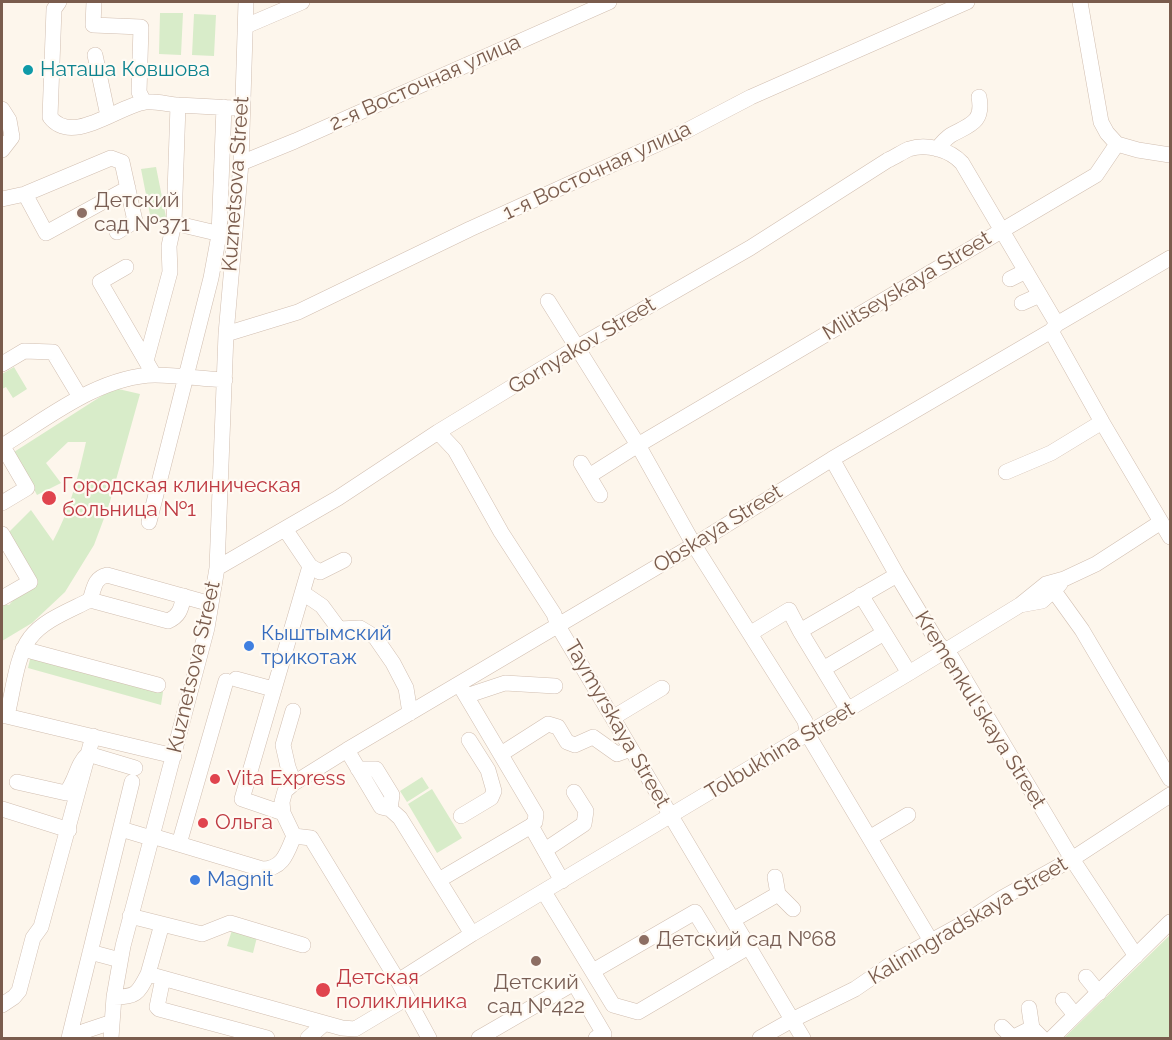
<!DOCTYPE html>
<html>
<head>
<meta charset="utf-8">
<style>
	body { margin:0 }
	#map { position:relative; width:1172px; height:1040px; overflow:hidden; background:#fdf6ec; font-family:Raleway,sans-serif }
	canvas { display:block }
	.frame { position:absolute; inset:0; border:3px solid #7a5c4d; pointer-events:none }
</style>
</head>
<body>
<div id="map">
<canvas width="1172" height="1040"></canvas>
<div class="frame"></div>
</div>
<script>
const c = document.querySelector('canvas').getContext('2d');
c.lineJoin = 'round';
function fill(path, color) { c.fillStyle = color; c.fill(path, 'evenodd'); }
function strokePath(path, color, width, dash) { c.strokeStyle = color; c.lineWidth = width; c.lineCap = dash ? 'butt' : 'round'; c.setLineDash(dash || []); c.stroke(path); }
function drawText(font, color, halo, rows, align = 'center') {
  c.font = font + ' Raleway,sans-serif'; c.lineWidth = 4.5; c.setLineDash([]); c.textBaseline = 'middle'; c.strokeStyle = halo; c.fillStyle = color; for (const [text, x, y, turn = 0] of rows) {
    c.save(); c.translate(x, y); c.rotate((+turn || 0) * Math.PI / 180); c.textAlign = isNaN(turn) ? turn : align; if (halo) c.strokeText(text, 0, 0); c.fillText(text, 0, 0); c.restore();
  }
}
fill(new Path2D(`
	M160 13H183L181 55 159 54Z
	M194 14 216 15 214 56 192 55Z
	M156 167 167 222 152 225 141 169Z
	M14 367 27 389 13 398 6 387 2 389V374Z
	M114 388 140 394 109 505 94 545 65 592 32 623 2 641V604L9 605 32 580 9 532 31 510 53 541C70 510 78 477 86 442H68L46 463 61 483 37 495 14 452Z
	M31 655 163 692 161 705 28 668Z
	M422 777 429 788 407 802 400 791Z
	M432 789 462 838 437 853 408 804Z
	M232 930 257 937 253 953 227 946Z
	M1170 935V1038H1064Z`), '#d8ecc9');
const minor = new Path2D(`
	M59 2 54 9 50 117C72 146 118 106 145 102 155 101 167 104 178 105
	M94 2 93 25 141 27 139 92 144 102
	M1080 2 1101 122 1107 133 1117 144
	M246 26 302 2
	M95 55 108 116
	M2 109 9 120 12 137 2 150
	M937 149C941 144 945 139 951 135 969 125 984 123 979 97
	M241 163 295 141 609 2
	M25 194 46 233 128 188
	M2 199 25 194 111 158 122 162 135 221 117 232
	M174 223 229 236
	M126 267 100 282 146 361
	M1010 279 1026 271
	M548 301 638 445 694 545 805 721 808 735 931 941
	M1022 303 1040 295
	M1051 331 1102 422 1170 537
	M226 334 298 312 470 229 684 132 751 97 967 2
	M2 364 24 351 53 352 80 397
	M154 375 146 361 170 272 169 246 174 223 178 105 234 108
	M438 432 455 450 501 532 554 614 558 626 803 1038
	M2 446C48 418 99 376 155 375 179 375 202 379 225 380
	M832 459 897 575 938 643 952 658 1072 859 1136 956
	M581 463 600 495
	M1006 472 1051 453 1102 422
	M589 476 638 445 1096 175 1117 144 1138 150 1170 155
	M2 503 27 488 2 445
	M149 522 211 278 219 235 224 107
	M2 534 30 582 2 598
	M310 566 320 572 344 560
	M217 568 338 498 438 432 576 348 750 248 888 160C895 157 902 152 909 149 927 143 950 150 962 163L1057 324
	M1054 591 1082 630 1170 779
	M303 593 322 606 339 629 360 628 375 637 393 663 406 688 410 713
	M861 595 909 673
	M90 600 168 621C180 616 181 608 184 596
	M1020 605 1042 601 1060 584
	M751 633 789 610 800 631
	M23 649 158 685
	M823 669 884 633
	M236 679 273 689
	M466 696 505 683 555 686
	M848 710 800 631 897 575
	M293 711 283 745 288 767 294 783
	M2 715 174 756
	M7 715C13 693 16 656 30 638 43 620 71 610 90 600 94 589 94 578 107 575L211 604
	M614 717 662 688
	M347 750 381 807 390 809 400 818 472 934
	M501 754 548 724 558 727 567 742 575 745 593 737 617 754 631 749
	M358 769H376L392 795 390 809
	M17 782 66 793C77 779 76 765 88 754L135 768
	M2 809 69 830
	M283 813 242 799 310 566 285 529
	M461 816 491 798 494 791 488 770 469 740
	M531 826 562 881
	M121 829 151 838
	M152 836 262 869C283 869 287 853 294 836
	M871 837 908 815
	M179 844 226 681
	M545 850 584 824 586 811 574 792
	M775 877 778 894 793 909
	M439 880 531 826 535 822 536 814 459 684
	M544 892 613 1005 638 1012 750 946
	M130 916 202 934 230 923 303 945
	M733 920 778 894
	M90 952 120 960
	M593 971 695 912 725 961
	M148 974 162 924
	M1086 977 1099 993
	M163 978 157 1007 159 1009 267 1038
	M398 981 472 934 909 673 1020 605 1046 584 1064 579 1096 564 1161 522
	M114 997C137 997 138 993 148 974L342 1028 355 1029 407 998
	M1063 1000 1075 1015
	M2 1005 14 997 19 991 33 938 41 927 93 736
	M1029 1008 1032 1028
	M1002 1027 1013 1038
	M69 1038 132 782
	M73 1038 85 1031 112 1022
	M111 1038 114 997 123 946 207 628 217 568 226 334 241 163 246 2
	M308 1038 324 1024
	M429 1038 398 981 311 838 294 836 283 813 282 802 285 791 294 783 347 750 694 545 832 459 1051 331 1057 324 1170 258
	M479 1038 574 983 604 1034 596 1038
	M760 1038 792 1020 855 989 900 958 964 923 1002 898 1072 859 1170 795
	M1012 1038 1032 1028 1042 1038
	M1052 1038 1170 922`);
strokePath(minor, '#d1beb0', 16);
strokePath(minor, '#fff', 15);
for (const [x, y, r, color] of [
	[28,70,6,"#0f9aa8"],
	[82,213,6,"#8d6e63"],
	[49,498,8,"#e0444e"],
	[249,646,6,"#3f7fe0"],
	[215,779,6,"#e0444e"],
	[203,823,6,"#e0444e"],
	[195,880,6,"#3f7fe0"],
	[644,940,6,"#8d6e63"],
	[536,961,6,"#8d6e63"],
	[323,990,8,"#e0444e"]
]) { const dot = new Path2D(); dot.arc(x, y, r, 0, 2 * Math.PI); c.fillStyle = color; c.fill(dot); strokePath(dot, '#fffaf3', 2); }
drawText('21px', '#0d838f', '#fffaf3', [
	["Наташа Ковшова",40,70]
], 'left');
drawText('21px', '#7a5c4d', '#fffaf3', [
	["2-я Восточная улица",425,83,-24],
	["1-я Восточная улица",597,171,-25],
	["Kuznetsova Street",236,184,-86],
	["Militseyskaya Street",907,286,-31],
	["Gornyakov Street",582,346,-31],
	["Obskaya Street",718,529,-32],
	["Kuznetsova Street",194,667,-77],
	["Kremenkul'skaya Street",980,710,58],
	["Taymyrskaya Street",617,724,60],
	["Tolbukhina Street",780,751,-31],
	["Kaliningradskaya Street",968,921,-31]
]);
drawText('21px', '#785e54', '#fffaf3', [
	["Детский",94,201],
	["сад №371",94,225],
	["Детский сад №68",656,940],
	["Детский",536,983,"center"],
	["сад №422",536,1007,"center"]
], 'left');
drawText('21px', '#be3a42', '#fffaf3', [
	["Городская клиническая",62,486],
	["больница №1",62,510],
	["Vita Express",227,779],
	["Ольга",215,823],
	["Детская",336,978],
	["поликлиника",336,1002]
], 'left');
drawText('21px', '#366cbe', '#fffaf3', [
	["Кыштымский",261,634],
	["трикотаж",261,658],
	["Magnit",207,880]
], 'left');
</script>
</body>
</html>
